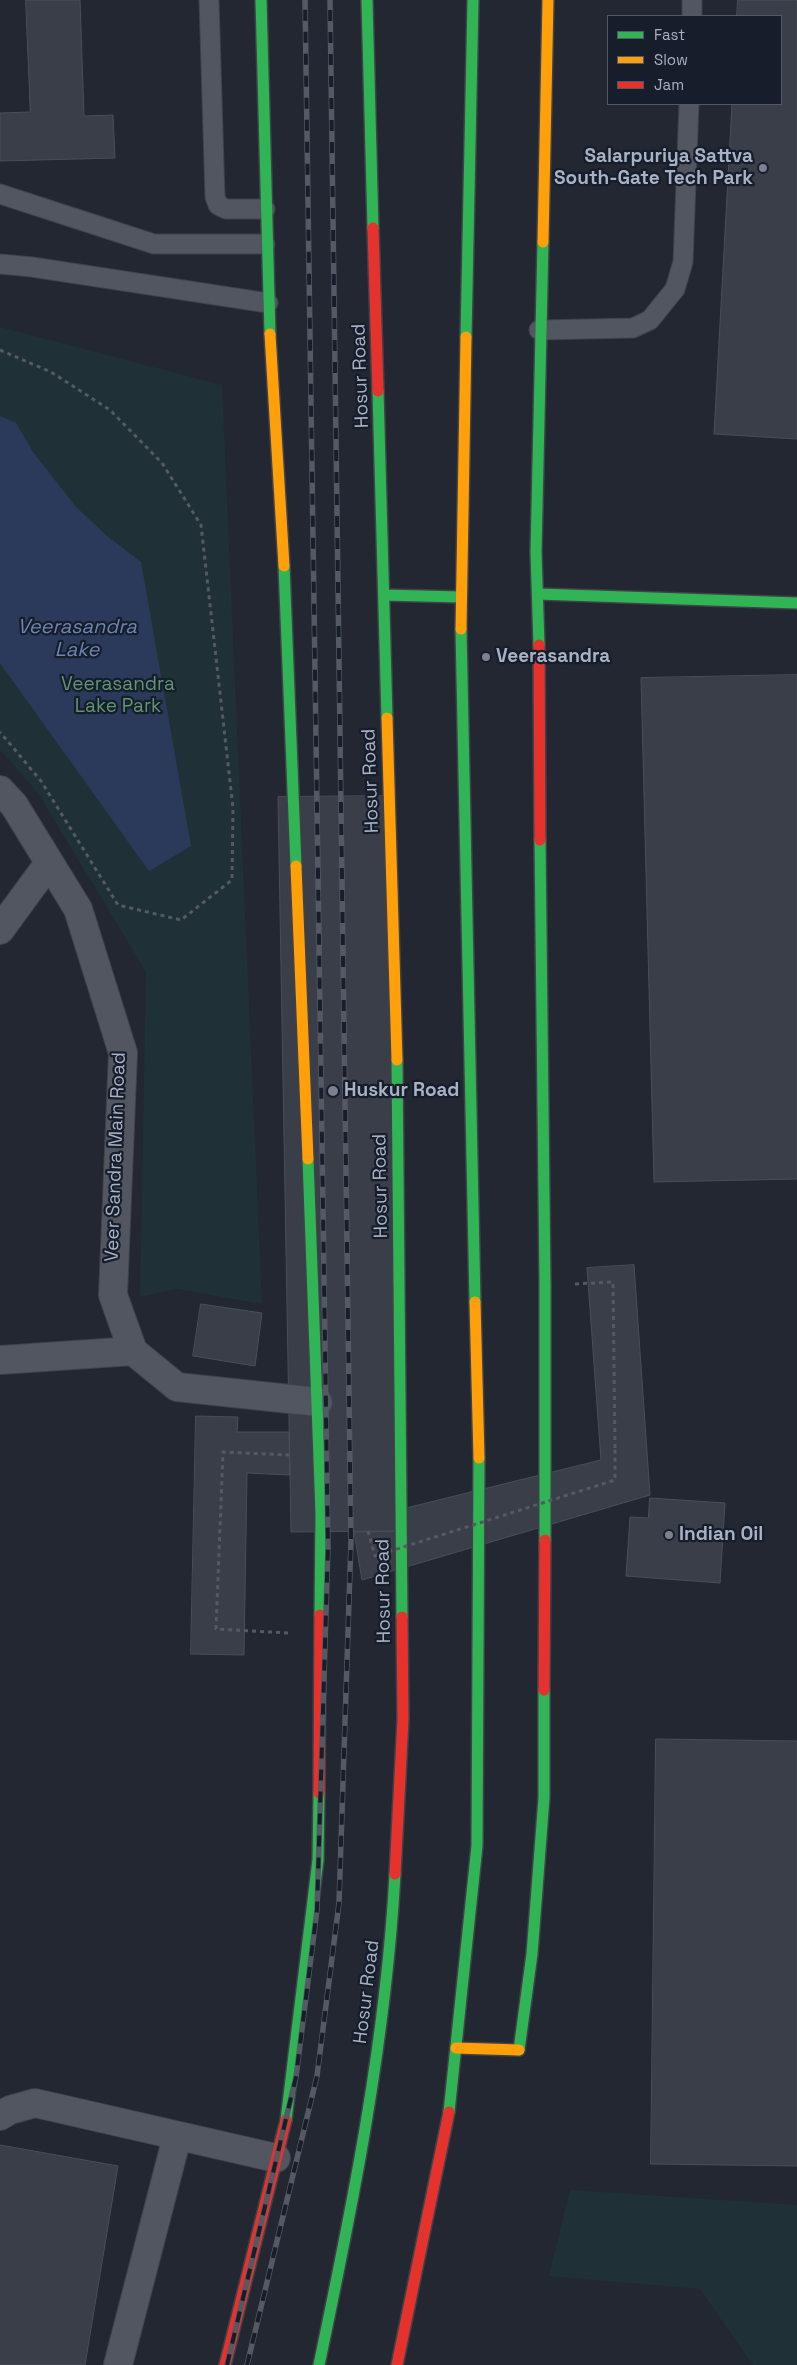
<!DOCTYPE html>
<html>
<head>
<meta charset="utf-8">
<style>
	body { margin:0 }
	#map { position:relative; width:797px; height:2365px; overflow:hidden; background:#222731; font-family:"Space Grotesk",sans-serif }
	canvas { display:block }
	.legend { position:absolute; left:607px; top:15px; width:175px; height:90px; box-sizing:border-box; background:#161d2b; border:1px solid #515869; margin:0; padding:6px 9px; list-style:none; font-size:15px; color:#a9b1c5 }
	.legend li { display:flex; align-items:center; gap:10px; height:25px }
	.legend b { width:25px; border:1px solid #515869 }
</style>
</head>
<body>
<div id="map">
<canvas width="797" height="2365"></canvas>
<ul class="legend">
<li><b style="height:6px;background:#30b455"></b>Fast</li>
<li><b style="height:6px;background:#ff9f0a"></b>Slow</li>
<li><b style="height:6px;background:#e5322d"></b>Jam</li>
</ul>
</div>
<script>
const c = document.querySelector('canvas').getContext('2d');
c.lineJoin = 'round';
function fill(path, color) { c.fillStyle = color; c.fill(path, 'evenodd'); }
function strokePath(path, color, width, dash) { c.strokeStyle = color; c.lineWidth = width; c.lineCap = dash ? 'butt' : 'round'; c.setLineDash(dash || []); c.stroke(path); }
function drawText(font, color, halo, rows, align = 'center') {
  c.font = font + ' "Space Grotesk",sans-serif'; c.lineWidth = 4.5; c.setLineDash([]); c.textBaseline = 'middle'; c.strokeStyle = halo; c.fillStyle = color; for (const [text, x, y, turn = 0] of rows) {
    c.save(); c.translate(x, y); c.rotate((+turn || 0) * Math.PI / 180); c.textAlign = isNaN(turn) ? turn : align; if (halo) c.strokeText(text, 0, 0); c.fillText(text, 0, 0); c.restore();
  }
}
fill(new Path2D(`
	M0 327 222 385 262 1304 177 1289 140 1297 146 972 38 793 0 750Z
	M570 2190 797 2205V2365H753L700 2289 549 2276Z`), '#1f3137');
fill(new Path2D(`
	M0 416 16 423 33 452 76 507 107 536 141 562 191 846 149 871 0 663Z`), '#2b3a5a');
const building = new Path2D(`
	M26 0H80L84 116 113 115 115 158 0 161V113L30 112Z
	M738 0H797V439L714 434 732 104H781V16H737Z
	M797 675V1179L654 1182 641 678Z
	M389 796 402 1531 291 1532 278 797Z
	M634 1265 650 1495 362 1580 354 1532 402 1531V1509L601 1460 587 1268Z
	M201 1304 262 1313 255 1366 193 1356Z
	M196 1416 238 1417 237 1432H289L290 1475 247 1473 244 1655 191 1654Z
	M650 1498 725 1503 720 1583 626 1576 630 1517 648 1518Z
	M656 1739 797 1741V2166L651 2164Z
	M0 2145 118 2166 85 2365H0Z`);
fill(building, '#3a3e48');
strokePath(building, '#494e59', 1);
const lane = new Path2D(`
	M209 0 215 197 218 205 226 209H265
	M692 16V0
	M0 194 154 244H265
	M0 264 32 267 268 303
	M539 330 633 328 650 320 675 289 683 262 689 104`);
const street = new Path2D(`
	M0 790 14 805 78 909 123 1053 113 1295 133 1351 177 1387 318 1402
	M0 930 49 863
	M0 1360 133 1351
	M0 2116 10 2110 35 2103 276 2158
	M118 2365 177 2137`);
const fast = new Path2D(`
	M261 0 270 334
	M367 0 373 228
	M466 337 473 0
	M378 391 387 718
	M284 566 296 866
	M538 594 797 603
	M384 595 460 597
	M461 629 475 1302
	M539 645 536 552 543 242
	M540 840 545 1284V1540
	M397 1060 402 1617
	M308 1159 321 1514 320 1615
	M519 2050 532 1954 544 1798V1690
	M449 2112 477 1846 479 1458
	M286 2120 318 1860 319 1793
	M319 2365C353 2203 386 2040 395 1874`);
const slow = new Path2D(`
	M543 242 548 0
	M270 334 284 566
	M461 629 466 337
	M387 718 397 1060
	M296 866 308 1159
	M475 1302 479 1458
	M456 2048 519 2050`);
const jam = new Path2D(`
	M373 228 378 391
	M539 645 540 840
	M544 1690 545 1540
	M319 1793 320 1615
	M395 1874 403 1719 402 1617
	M225 2365 286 2120
	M397 2365 449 2112`);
strokePath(lane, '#3f424a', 21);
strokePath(street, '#3f424a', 30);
strokePath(fast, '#3f424a', 14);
strokePath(slow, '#3f424a', 14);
strokePath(jam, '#3f424a', 14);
strokePath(new Path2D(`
	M0 350 51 372 110 410 162 463 201 525 233 808 232 880 181 920 118 905 41 781 0 732
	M575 1284 613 1282 615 1449
	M288 1633 216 1629 223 1452 289 1455`), '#545962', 3, [4, 4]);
strokePath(lane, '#515660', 19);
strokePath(street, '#515660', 28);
strokePath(fast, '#30b455', 11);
strokePath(slow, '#ff9f0a', 11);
strokePath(jam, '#e5322d', 11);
const rail = new Path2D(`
	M227 2365 296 2077 317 1910 328 1546 305 0
	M247 2365 317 2076 339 1903 351 1541 330 0`);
strokePath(rail, '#555963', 5.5);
strokePath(rail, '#161d2b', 4, [11]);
strokePath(new Path2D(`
	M368 1531 375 1556 615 1480V1449`), '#545962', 3, [4, 4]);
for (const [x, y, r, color] of [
	[763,168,5,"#7a8191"],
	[486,657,5,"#7a8191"],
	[333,1091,6,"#7a8191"],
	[669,1535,5,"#7a8191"]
]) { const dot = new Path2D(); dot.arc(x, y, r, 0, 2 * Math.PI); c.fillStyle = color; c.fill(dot); strokePath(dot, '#161d2b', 2); }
drawText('bold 19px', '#a9b1c5', '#161d2b', [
	["Salarpuriya Sattva",753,157,"right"],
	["South-Gate Tech Park",753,179,"right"],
	["Veerasandra",496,657],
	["Huskur Road",344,1091],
	["Indian Oil",679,1535]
], 'left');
drawText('19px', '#a9b1c5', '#161d2b', [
	["Hosur Road",361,376,-92],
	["Hosur Road",371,781,-92],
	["Veer Sandra Main Road",116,1157,-88],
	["Hosur Road",381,1186,-91],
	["Hosur Road",384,1591,-91],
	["Hosur Road",367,1992,-83]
]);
drawText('19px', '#5f9771', '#161d2b', [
	["Veerasandra",118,685],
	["Lake Park",118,707]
]);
drawText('italic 20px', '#6e84b2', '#161d2b', [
	["Veerasandra",77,628],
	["Lake",77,651]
]);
</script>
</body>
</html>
